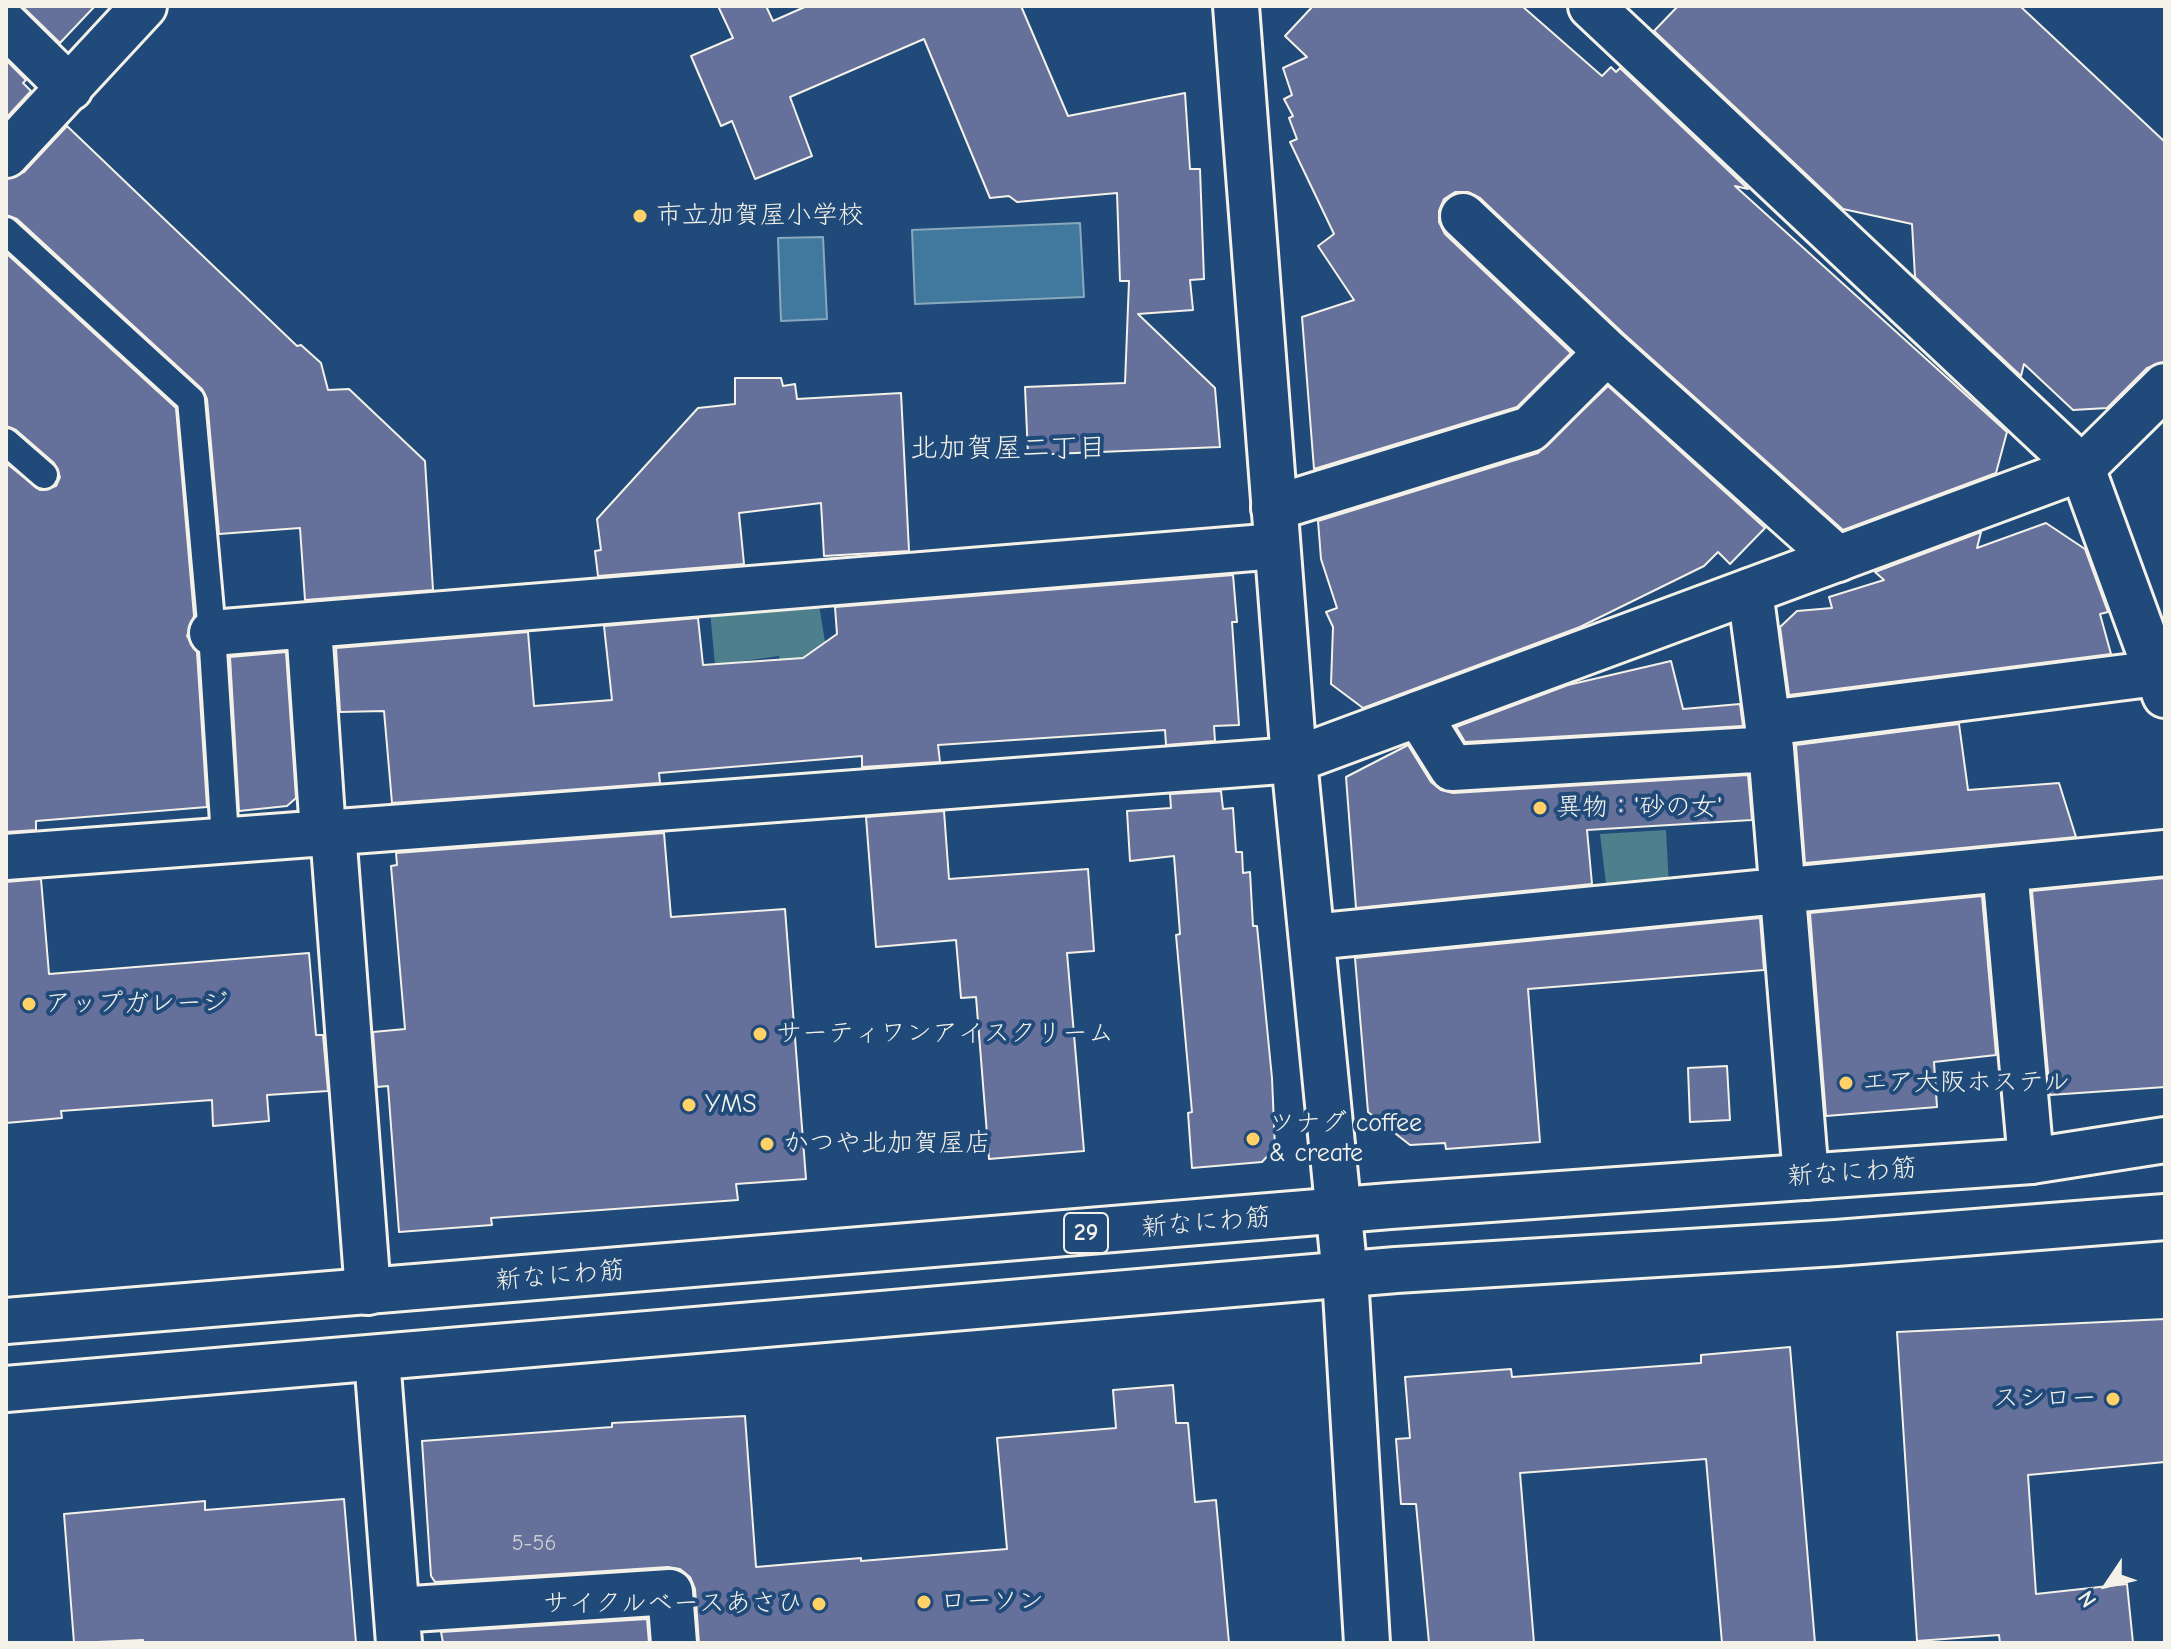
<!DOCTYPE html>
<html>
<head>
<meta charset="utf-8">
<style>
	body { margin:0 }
	#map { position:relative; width:2171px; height:1649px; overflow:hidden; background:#1f4a7a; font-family:"Comic Neue",sans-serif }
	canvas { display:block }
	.frame { position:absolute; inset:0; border:8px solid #f4f1e8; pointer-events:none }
	.north { position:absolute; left:2067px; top:1545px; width:80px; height:80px; -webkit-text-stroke:6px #1f4a7a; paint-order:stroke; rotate:235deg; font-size:22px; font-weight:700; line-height:32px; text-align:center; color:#f4f1e8 }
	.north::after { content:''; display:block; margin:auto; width:28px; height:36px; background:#f4f1e8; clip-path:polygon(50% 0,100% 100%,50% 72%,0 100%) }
</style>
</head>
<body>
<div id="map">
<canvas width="2171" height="1649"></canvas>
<div class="frame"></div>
<div class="north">N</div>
</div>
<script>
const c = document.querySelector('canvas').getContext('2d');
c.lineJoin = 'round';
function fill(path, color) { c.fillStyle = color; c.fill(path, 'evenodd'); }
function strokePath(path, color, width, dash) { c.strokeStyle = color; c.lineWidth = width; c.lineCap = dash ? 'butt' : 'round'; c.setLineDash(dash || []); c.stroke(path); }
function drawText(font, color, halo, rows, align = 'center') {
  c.font = font + ' "Comic Neue","Klee One",sans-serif'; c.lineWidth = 8; c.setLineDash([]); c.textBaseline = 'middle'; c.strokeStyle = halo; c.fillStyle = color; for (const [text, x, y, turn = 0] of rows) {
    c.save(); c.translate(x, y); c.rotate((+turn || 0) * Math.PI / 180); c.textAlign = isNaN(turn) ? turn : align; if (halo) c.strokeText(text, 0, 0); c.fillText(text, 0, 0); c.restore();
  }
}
fill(new Path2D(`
	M819 605 831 679 784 687 779 656 715 665 710 611Z
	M1666 830 1669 886 1607 892 1600 834Z`), '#4d808c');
const water = new Path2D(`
	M1080 223 1084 297 915 304 912 230Z
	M823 237 827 319 781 321 778 238Z`);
fill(water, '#41789e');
strokePath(water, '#89a8bc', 2);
const building = new Path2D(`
	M22 6H95L60 43Z
	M718 6H766L773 21 807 6H1021L1068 116 1185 93 1190 169H1200L1204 279 1190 280 1193 310 1138 314 1215 388 1220 447 1028 455 1025 387 1125 383 1129 281H1120L1117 193 1017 202 1009 196 990 198 924 39 790 97 812 156 755 179 732 121 721 126 691 56 733 38Z
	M1313 6H1522L1602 76 1611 67 1616 72 1620 68 1748 189 1735 186 2007 432 1996 473 1843 530 1624 334 1480 198 1468 192H1455L1444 199 1439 211V222L1445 234 1571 353 1517 407 1314 469 1302 317 1354 300 1318 246 1334 234 1290 142 1297 139 1289 118 1293 116 1284 99 1292 95 1283 68 1307 57 1285 36Z
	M1678 6H2020L2165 142V362L2147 368 2107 408 2073 410 2024 364 2021 376 1915 277 1912 224 1843 209 1654 31Z
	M6 60 26 80 23 83 31 91 6 118Z
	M67 126 297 346 301 345 321 363 328 390 349 389 425 461 433 590 305 600 300 528 219 534 207 399 202 389 17 219 6 215V179L24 172Z
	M6 253 176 408 194 616 187 636 197 652 207 807 36 821V830L6 832V463L40 490 56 486 60 477 54 463 16 430 6 426Z
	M735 378H781L783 386 795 384 797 399 901 393 909 551 824 556 821 503 739 513 744 564 598 576 595 551 601 550 597 519 698 408 735 404Z
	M1608 386 1765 528 1730 564 1718 552 1704 566 1580 627 1363 708 1331 684 1333 627 1326 612 1337 608 1321 559 1318 521 1538 453Z
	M2046 523 2085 549 2108 612 2100 614 2111 654 1789 695 1780 627 1797 611 1832 608 1829 597 1884 580 1875 572 1981 532 1977 548Z
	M1233 575 1237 622H1232L1239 725 1214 726 1215 741 1166 745 1165 730 938 745 940 762 862 767V756L659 773 660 783 392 803 384 711 340 712 336 648 528 632 534 706 612 700 604 626 698 618 703 665 803 658 837 634 835 607Z
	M286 652 296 798 287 806 239 811 230 657Z
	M1671 661 1683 709 1740 704 1743 726 1465 742 1456 727 1568 685Z
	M1959 724 1968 790 2059 783 2076 837 1805 863 1796 745Z
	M1408 745 1431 782 1441 790 1453 793 1748 775 1752 820 1587 830 1592 884 1356 908 1346 777Z
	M1221 791 1223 809 1233 808 1236 852H1242L1243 873 1250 872 1253 926H1257L1272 1078 1275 1148 1262 1162 1192 1168 1188 1113 1192 1112 1176 935 1180 934 1174 856 1130 861 1127 811 1171 808 1170 794Z
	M944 811 949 879 1088 869 1094 951 1067 953 1084 1151 989 1159 976 997 961 998 956 940 876 947 866 817Z
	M664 833 671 917 785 909 806 1179 736 1184 738 1200 491 1218 492 1225 399 1232 388 1086 377 1087 373 1032 405 1029 391 866 397 865 396 853Z
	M2165 878V1087L2050 1095 2032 891Z
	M41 879 49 974 309 953 316 1035H323L328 1091 267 1095 269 1121 213 1126 212 1100 61 1111 62 1118 6 1123V882Z
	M1982 896 1996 1055 1934 1062 1937 1107 1826 1116 1810 913Z
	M1760 918 1764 970 1528 989 1540 1142 1446 1149 1445 1143 1410 1145 1368 1112 1355 958Z
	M1727 1066 1730 1120 1690 1122 1688 1068Z
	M2165 1319V1462L2028 1475 2036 1594 2127 1584 2133 1643H2000L1999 1635 1917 1641 1897 1332Z
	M1790 1347 1815 1643H1722L1706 1459 1520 1473 1534 1643H1429L1416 1504H1401L1396 1439 1410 1438 1405 1377 1511 1369 1512 1377 1701 1363V1355Z
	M1173 1385 1176 1423H1188L1195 1502 1216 1500 1229 1643H699L695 1589 690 1577 680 1569 668 1567 435 1582 431 1576 422 1441 612 1427V1423L745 1416 756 1567 861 1558V1561L1007 1549 997 1438 1116 1428 1113 1390Z
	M344 1499 356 1643H143V1640L74 1643 64 1514 205 1501V1510Z
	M647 1619 649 1643H443L441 1632Z`);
fill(building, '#65709b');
strokePath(building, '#f4f1e8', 2);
const lane = new Path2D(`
	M6 231 191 400 212 633 225 838
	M6 442 44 475`);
const street = new Path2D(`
	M6 25 70 88
	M6 155 144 6
	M1463 216 1607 352 1838 559
	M2082 468 2165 695
	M1274 508 1530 429 1607 352
	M1750 591 1771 749 1806 1177
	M309 627 323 832
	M212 633 1277 546
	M1418 714 1452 768 1771 749
	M1768 723 2157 673
	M333 832 368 1292
	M6 857 1294 760
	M2005 869 2031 1161
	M1312 937 2165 853
	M377 1358 399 1643
	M397 1610 670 1592 674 1643`);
const secondary = new Path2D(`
	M1236 6 1294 760 1345 1276 1367 1643
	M1591 6 2082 468
	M1294 760 2082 468 2165 386`);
const primary = new Path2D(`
	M6 1321 1390 1206 2031 1161 2165 1140
	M6 1389 1396 1270 1836 1243 2165 1217`);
strokePath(lane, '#f4f1e8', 32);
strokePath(street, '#f4f1e8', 50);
strokePath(secondary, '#f4f1e8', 50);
strokePath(primary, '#f4f1e8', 50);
strokePath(lane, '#1f4a7a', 26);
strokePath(street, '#1f4a7a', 44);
strokePath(secondary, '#1f4a7a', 44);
strokePath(primary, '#1f4a7a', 44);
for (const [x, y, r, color] of [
	[640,216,8,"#ffd166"],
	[1540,808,8,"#ffd166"],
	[29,1004,8,"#ffd166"],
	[760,1034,8,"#ffd166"],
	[1846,1083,8,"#ffd166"],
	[689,1105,8,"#ffd166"],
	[1253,1139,8,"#ffd166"],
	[767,1144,8,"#ffd166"],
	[2113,1399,8,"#ffd166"],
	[924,1602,8,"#ffd166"],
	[819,1604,8,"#ffd166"]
]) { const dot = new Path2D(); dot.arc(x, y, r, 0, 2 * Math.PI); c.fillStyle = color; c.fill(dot); strokePath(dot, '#1f4a7a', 3); }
drawText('22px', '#d0d1d5', null, [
	["5-56",534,1544]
]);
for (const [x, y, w] of [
	[1086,1233,44]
]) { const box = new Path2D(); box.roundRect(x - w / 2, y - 20, w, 40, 6); c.fillStyle = '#1f4a7a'; c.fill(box); strokePath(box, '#f4f1e8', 2); }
drawText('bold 24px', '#f4f1e8', null, [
	["29",1086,1233]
]);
drawText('26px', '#f4f1e8', '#1f4a7a', [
	["市立加賀屋小学校",656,216],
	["異物：'砂の女'",1556,808],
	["アップガレージ",45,1004],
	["サーティワンアイスクリーム",776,1034],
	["エア大阪ホステル",1862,1083],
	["YMS",705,1105],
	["ツナグ coffee",1269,1124],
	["& create",1269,1154],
	["かつや北加賀屋店",783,1144],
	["スシロー",2097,1399,"right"],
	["ローソン",940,1602],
	["サイクルベースあさひ",803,1604,"right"]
], 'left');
drawText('26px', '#f4f1e8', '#1f4a7a', [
	["新なにわ筋",1852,1173,-4],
	["新なにわ筋",1206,1223,-5],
	["新なにわ筋",560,1276,-5]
]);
drawText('28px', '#f4f1e8', '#1f4a7a', [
	["北加賀屋二丁目",1008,449]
]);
</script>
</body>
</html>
